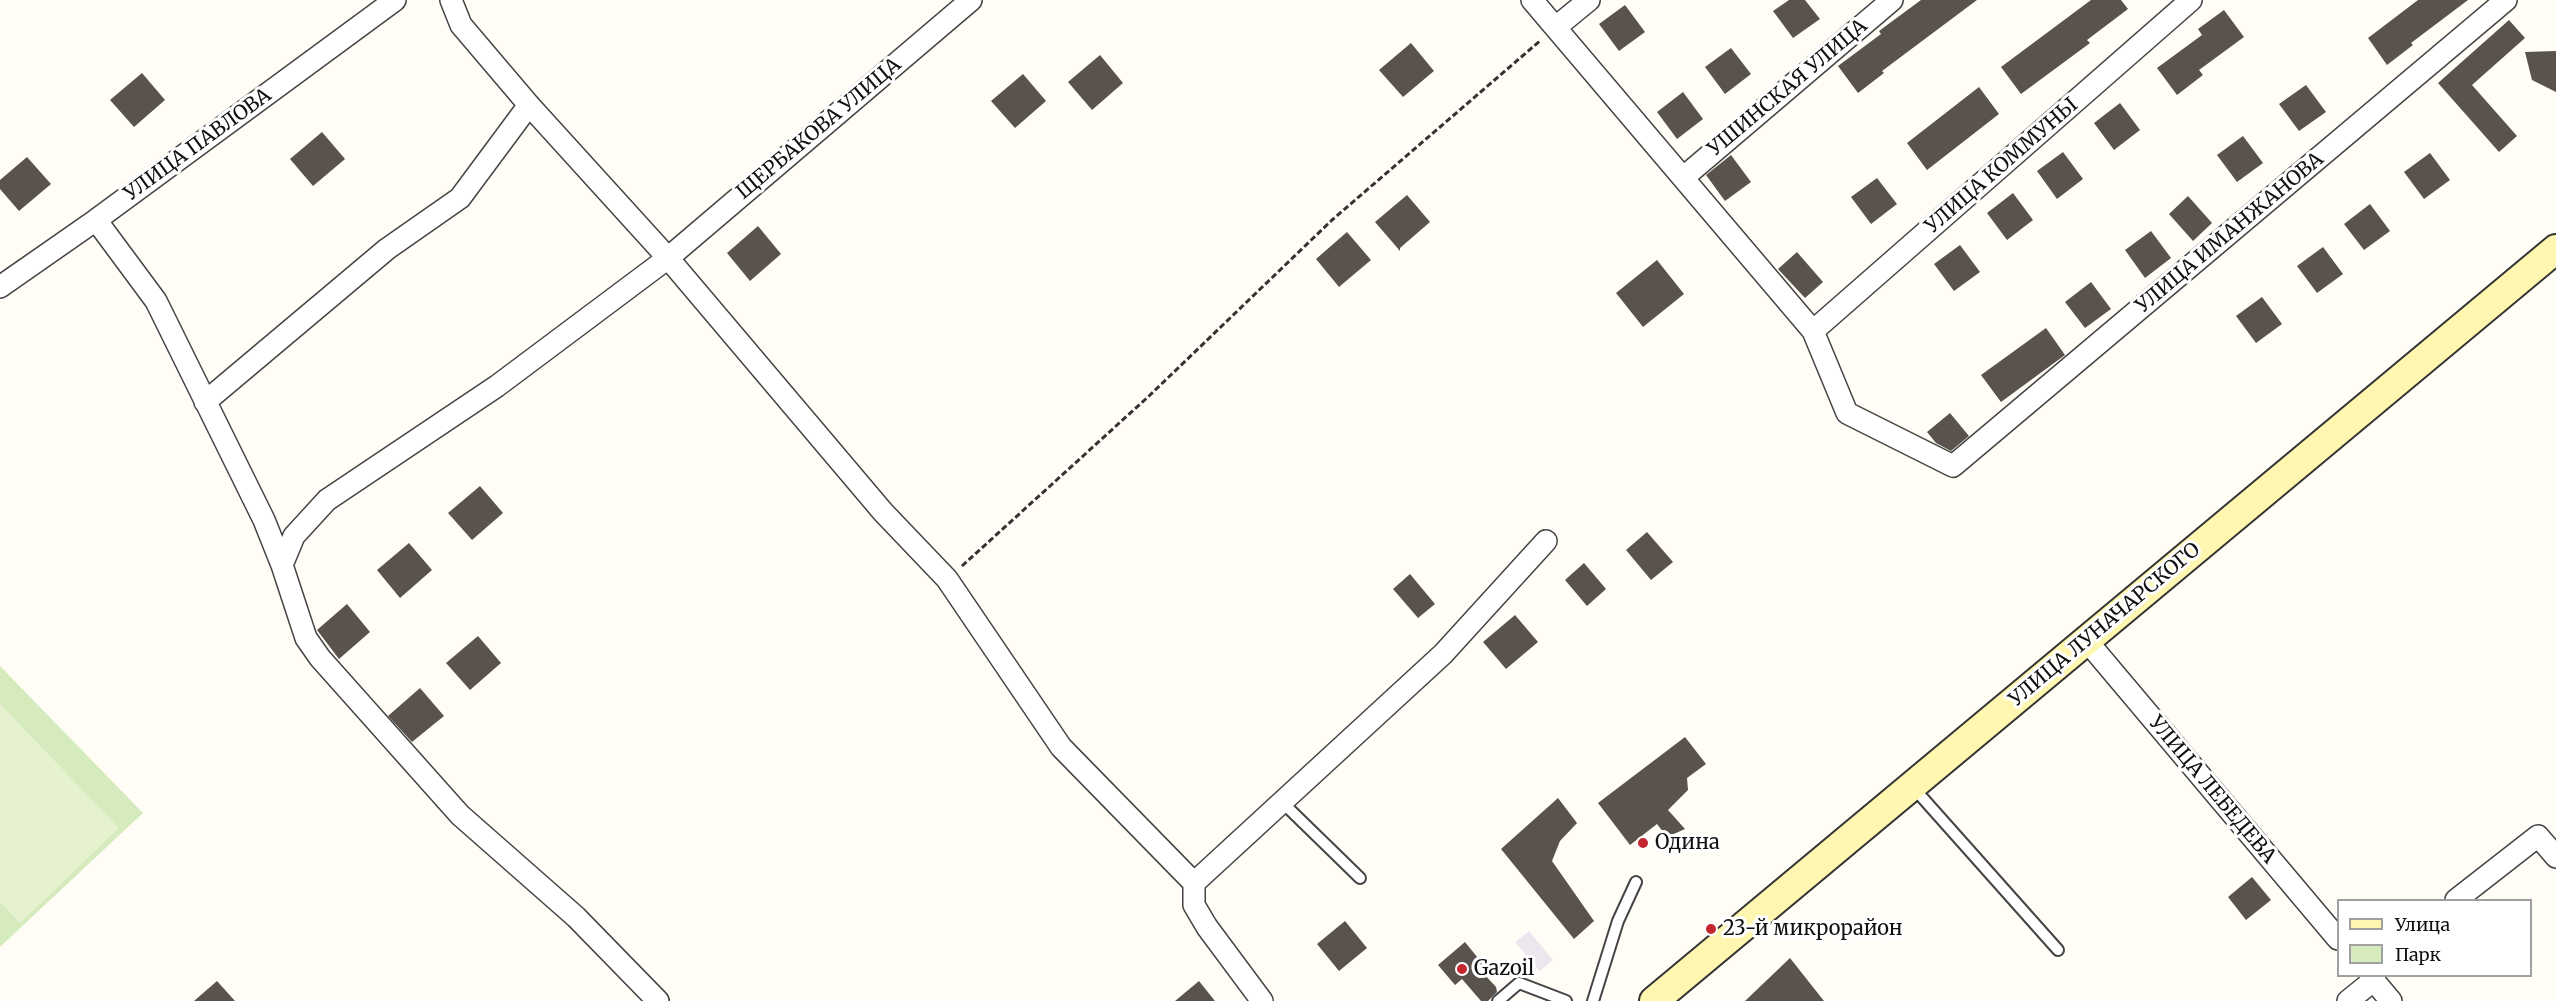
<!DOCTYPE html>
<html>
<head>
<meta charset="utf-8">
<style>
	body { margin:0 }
	#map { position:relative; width:2556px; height:1001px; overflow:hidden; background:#fffdf5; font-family:Merriweather,serif }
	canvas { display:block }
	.legend { position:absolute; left:2337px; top:899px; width:195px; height:78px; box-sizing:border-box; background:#fff; border:2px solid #a0a0a0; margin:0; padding:8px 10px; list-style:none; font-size:18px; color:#111 }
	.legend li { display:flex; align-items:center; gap:12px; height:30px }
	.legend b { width:30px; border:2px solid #a0a0a0 }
</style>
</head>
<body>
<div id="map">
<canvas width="2556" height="1001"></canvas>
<ul class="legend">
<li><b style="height:8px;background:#fff6b0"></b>Улица</li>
<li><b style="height:16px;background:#d5ebbd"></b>Парк</li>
</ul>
</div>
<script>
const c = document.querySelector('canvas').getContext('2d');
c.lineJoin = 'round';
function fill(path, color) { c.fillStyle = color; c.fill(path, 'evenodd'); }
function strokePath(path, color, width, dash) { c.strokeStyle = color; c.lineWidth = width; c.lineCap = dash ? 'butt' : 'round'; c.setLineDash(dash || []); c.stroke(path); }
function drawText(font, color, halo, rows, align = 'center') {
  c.font = font + ' Merriweather,serif'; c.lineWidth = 6; c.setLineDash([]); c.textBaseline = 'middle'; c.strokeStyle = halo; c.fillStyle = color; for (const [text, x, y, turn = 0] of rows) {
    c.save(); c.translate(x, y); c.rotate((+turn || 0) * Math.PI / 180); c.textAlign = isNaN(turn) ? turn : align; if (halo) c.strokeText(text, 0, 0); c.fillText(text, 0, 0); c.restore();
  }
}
fill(new Path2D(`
	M1529 931 1553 960 1540 971 1515 942Z`), '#eee6ef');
fill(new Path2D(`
	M0 666 143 813 0 947Z`), '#d5ebbd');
fill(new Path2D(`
	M0 704 119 828 20 923 0 902Z`), '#e6f2cf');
fill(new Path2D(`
	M1789 0H1805L1820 19 1793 38 1773 11Z
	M1921 0H1977L1882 71 1884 73 1858 93 1838 66 1881 34 1879 31Z
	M2091 0H2121L2128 9 2087 40 2090 43 2021 94 2001 67Z
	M2418 0H2468L2411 43 2413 45 2387 65 2368 38Z
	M1625 5 1645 32 1619 51 1599 24Z
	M2224 10 2244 37 2199 70 2203 75 2177 95 2157 68 2202 35 2198 29Z
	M2509 20 2525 38 2472 85 2517 136 2499 152 2438 83Z
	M1411 43 1434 71 1403 97 1379 70Z
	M1731 48 1751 74 1725 94 1705 67Z
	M2556 51V92L2532 80 2525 52Z
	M1100 55 1123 83 1092 110 1068 82Z
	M142 73 165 100 134 127 110 100Z
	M1023 74 1046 101 1015 128 991 101Z
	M2306 85 2326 112 2299 131 2279 104Z
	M1979 87 1999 114 1927 170 1907 143Z
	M1683 92 1703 119 1677 139 1657 112Z
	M2120 103 2140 130 2114 150 2094 123Z
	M322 132 345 159 313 186 290 159Z
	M2243 136 2263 163 2237 182 2217 155Z
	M2063 152 2083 179 2057 199 2037 171Z
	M2430 153 2450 180 2424 199 2404 172Z
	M1731 155 1751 182 1725 201 1706 175Z
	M27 157 51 184 19 211 0 189V180Z
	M1877 178 1897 204 1871 224 1851 197Z
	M2013 193 2033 220 2007 240 1987 213Z
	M1407 195 1430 222 1400 248V251L1375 222Z
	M2188 196 2212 223 2193 241 2169 214Z
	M2370 204 2390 231 2364 250 2344 224Z
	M758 226 781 254 750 281 727 253Z
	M2151 231 2171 258 2145 278 2125 250Z
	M1347 232 1371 260 1339 287 1316 259Z
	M1960 245 1980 272 1954 291 1934 264Z
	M2323 247 2343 274 2317 293 2297 266Z
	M1797 252 1823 282 1805 298 1778 269Z
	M1657 260 1684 294 1643 327 1616 293Z
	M2091 282 2111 309 2085 328 2065 302Z
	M2262 297 2282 324 2256 343 2236 316Z
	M2046 328 2065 355 2001 402 1981 375Z
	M1950 413 1969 436 1951 451 1936 443 1927 432Z
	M480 486 503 513 472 540 448 513Z
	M1647 532 1673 562 1651 580 1626 550Z
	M409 543 432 570 400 598 377 570Z
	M1584 563 1606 589 1587 606 1565 580Z
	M1410 574 1435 604 1418 618 1393 589Z
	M347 604 370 632 339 659 317 630Z
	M1515 615 1538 642 1506 669 1483 642Z
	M478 636 501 663 470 690 446 663Z
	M420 688 444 716 412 742 388 716Z
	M1685 737 1706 764 1687 778 1688 790 1668 810 1685 829 1667 837 1657 824 1630 845 1598 803Z
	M1558 798 1577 823 1560 841 1552 861 1594 921 1574 939 1501 849Z
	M2252 877 2271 900 2246 920 2228 897Z
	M1345 921 1367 948 1339 971 1317 944Z
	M1465 942 1482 963 1484 974 1496 987 1497 992 1488 1001H1481L1462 979 1455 985 1438 965Z
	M1790 958 1824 1001H1745Z
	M217 981 235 1001H194Z
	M1199 981 1215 1001H1175Z`), '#5a524d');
const service = new Path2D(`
	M1912 786 2058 950
	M1282 802 1360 878
	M1498 1001 1519 983 1566 1001
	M1593 1001 1618 921 1636 882`);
const minor = new Path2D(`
	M451 0 461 25 529 105 668 258 883 512 947 579 1061 747 1194 883
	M1532 0 1813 331 1847 413 1953 466 2506 0
	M1556 27 1589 0
	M1684 177 1892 0
	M96 220 156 301 264 520 282 565
	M0 287 96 220 395 0
	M1813 331 2191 0
	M205 402 387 249 460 198 529 105
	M2086 640 2338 939
	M2456 900 2538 836 2556 857
	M2370 976 2391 1001
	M658 1001 576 917 460 815 320 658 306 638 282 565 294 536 327 500 497 386 668 258 971 0
	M1262 1001 1207 927 1194 905V883L1443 654 1546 541
	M2348 1001 2374 980`);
const secondary = new Path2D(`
	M1654 1001 2556 249`);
strokePath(service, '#444', 14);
strokePath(minor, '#444', 24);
strokePath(secondary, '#333', 32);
strokePath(new Path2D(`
	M962 566 1149 396 1332 220 1541 40`), '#333', 3, [6, 3]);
strokePath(service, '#fff', 10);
strokePath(minor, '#fff', 21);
strokePath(secondary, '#fff6b0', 28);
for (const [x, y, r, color] of [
	[1643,843,6,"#c4262e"],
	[1711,929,6,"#c4262e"],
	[1462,969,6,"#c4262e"]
]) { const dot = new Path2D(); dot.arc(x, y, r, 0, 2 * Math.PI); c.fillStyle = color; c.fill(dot); strokePath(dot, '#fff', 2); }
drawText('20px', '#111', '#fff', [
	["УШИНСКАЯ УЛИЦА",1788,88,-40],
	["ЩЕРБАКОВА УЛИЦА",819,129,-40],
	["УЛИЦА ПАВЛОВА",198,145,-36],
	["УЛИЦА КОММУНЫ",2002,166,-41],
	["УЛИЦА ИМАНЖАНОВА",2230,233,-40],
	["УЛИЦА ЛУНАЧАРСКОГО",2105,625,-40],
	["УЛИЦА ЛЕБЕДЕВА",2212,790,50]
]);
drawText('20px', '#111', '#fff', [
	["Одина",1655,843],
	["23-й микрорайон",1723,929],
	["Gazoil",1474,969]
], 'left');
</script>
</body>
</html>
